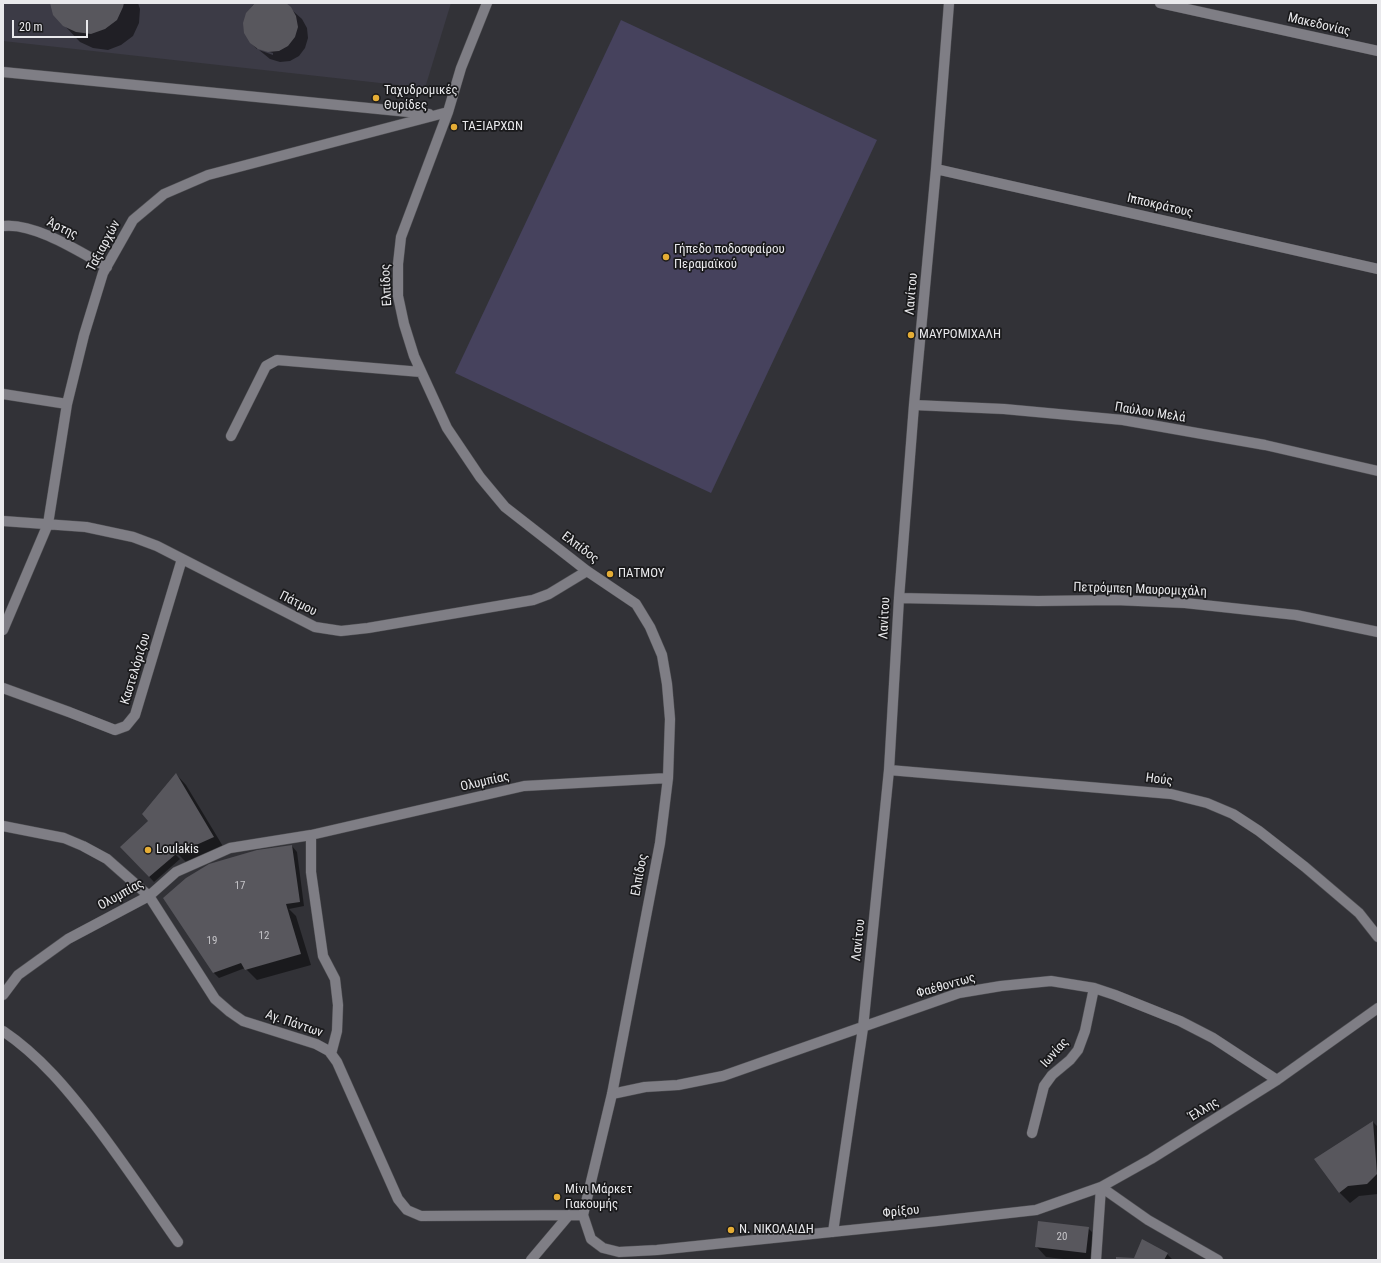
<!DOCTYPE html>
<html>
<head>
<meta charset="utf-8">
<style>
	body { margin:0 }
	#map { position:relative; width:1381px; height:1263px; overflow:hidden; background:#323237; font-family:"Roboto Condensed",sans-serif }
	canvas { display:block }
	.frame { position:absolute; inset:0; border:4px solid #e9e9ec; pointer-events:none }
	.scale { position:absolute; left:12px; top:20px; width:76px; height:18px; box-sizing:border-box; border:2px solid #e9e9ec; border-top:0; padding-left:5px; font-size:12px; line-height:14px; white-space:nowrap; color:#e9e9ec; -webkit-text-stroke:3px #1a1a1c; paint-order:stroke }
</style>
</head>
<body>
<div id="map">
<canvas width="1381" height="1263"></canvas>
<div class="frame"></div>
<div class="scale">20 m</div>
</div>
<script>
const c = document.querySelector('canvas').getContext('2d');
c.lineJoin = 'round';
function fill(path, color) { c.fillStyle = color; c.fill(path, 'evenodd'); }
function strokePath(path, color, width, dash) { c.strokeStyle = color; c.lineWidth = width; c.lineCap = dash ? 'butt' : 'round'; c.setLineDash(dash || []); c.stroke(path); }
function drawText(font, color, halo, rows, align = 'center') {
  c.font = font + ' "Roboto Condensed",sans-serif'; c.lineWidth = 3.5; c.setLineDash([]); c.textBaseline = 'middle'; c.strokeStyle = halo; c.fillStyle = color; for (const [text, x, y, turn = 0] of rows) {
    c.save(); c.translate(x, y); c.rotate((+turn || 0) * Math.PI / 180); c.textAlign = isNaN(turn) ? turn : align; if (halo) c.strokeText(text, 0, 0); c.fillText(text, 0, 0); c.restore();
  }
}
fill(new Path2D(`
	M3 3H451L425 88 3 41Z`), '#3c3b46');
fill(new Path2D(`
	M621 20 877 140 711 493 455 373Z`), '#46425d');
fill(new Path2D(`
	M51 3H138L140 9 139 23 133 36 121 45 108 50 93 48 80 42 64 25Z
	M257 3H284L302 19 307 28 308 38 305 48 299 56 290 61 280 62 270 59 259 50 273 55V53L257 48V49L250 42 247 13 253 5Z
	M176 774 186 785 224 848 188 864 177 853 172 851 180 859 154 882 121 847 148 822Z
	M292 846 297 852 304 906 289 909 296 916 311 965 257 980 245 968 219 978 214 973 165 898Z
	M1373 1122 1378 1127V1194L1359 1196 1350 1203 1339 1192Z
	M1088 1228 1099 1239 1096 1260H1072L1046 1257 1036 1246Z
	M1167 1254 1173 1260H1117L1135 1259Z`), '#0007');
fill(new Path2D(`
	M50 3H124L123 7 117 20 105 29 91 34 76 32 63 26 53 15Z
	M255 3H286L291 7 296 16 298 27 295 37 288 46 279 51 268 52 258 49 250 43 244 33 243 23 246 13Z
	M176 773 214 837 176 854 149 877 120 847 148 821 142 814Z
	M292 845 300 902 286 904 301 954 245 970 241 963 213 973 163 898 186 878 209 864 257 850Z
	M1373 1121 1377 1174 1367 1184 1348 1186 1339 1193 1314 1159Z
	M1038 1221 1089 1227 1086 1253 1035 1247Z
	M1142 1239 1168 1253 1164 1260H1116V1257L1134 1258Z`), '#58575d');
const minor = new Path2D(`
	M487 3 461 68 448 112 401 237 398 264V296L404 324 414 356 447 428 480 477 505 507 587 571 636 604 650 627 662 655 667 684 670 719 668 778 660 843 612 1094 583 1215 591 1239 603 1248 619 1252 657 1250 938 1221 1036 1210 1101 1187 1151 1159 1277 1080 1378 1008
	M1160 3 1378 51
	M3 72 429 114
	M936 169 1378 269
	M3 226C34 222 80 252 107 267
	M3 394 67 404
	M914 405 1004 409 1123 420 1265 445 1378 471
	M231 436 266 366 277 360 421 372
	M3 521 86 527 133 537 157 546 315 627 341 631 368 628 533 600 549 594 587 571
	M899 598 1038 601 1115 600 1185 603 1296 615 1378 632
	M3 630 48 524 67 404 84 335 103 273 133 220 164 194 208 175 448 112
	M3 688 69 712 115 730 126 726 135 715 182 559
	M889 770 1171 794 1207 803 1233 814 1259 831 1305 867 1359 913 1378 937
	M3 826 64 838 83 846 107 859 149 896 215 999 230 1012 243 1021 316 1044 329 1051 337 1062 398 1199 407 1210 421 1216 583 1215
	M311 835V872L323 956 335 979 338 1005 337 1031 331 1054
	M3 995 18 975 68 939 149 896 176 872 230 848 311 835 524 786 668 778
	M3 1031C40 1056 68 1090 95 1125 124 1163 150 1202 178 1242
	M612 1094 645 1087 678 1085 723 1076 959 993 1001 986 1051 981 1094 988 1115 995 1180 1021 1213 1038 1277 1080
	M1032 1133 1044 1086 1052 1075 1070 1060 1078 1050 1085 1031 1094 988
	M1101 1187 1148 1220 1218 1260
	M833 1232 863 1028 889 770 899 598 914 405 936 169 949 3
	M531 1260 569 1215
	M1096 1260 1101 1187`);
strokePath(minor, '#505054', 11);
strokePath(minor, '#7f7e85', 10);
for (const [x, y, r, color] of [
	[376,98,4,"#e5ad35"],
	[454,127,4,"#e5ad35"],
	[666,257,4,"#e5ad35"],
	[911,335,4,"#e5ad35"],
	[610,574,4,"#e5ad35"],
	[148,850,4,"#e5ad35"],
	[557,1197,4,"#e5ad35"],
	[731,1230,4,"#e5ad35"]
]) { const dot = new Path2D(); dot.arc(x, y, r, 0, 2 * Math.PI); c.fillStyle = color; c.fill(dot); strokePath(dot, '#1a1a1c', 1.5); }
drawText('11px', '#c5c4c8', null, [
	["17",240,886],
	["12",264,936],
	["19",212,941],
	["20",1062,1237]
]);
drawText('13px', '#e9e9ec', '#1a1a1c', [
	["Μακεδονίας",1319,25,13],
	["Ιπποκράτους",1160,206,13],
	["Άρτης",62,229,25],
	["Ταξιαρχών",104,246,-62],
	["Ελπίδος",387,285,-93],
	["Λανίτου",912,294,-85],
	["Παύλου Μελά",1150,413,9],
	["Ελπίδος",580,548,37],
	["Πετρόμπεη Μαυρομιχάλη",1140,590,2],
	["Πάτμου",298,604,26],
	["Λανίτου",885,618,-87],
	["Καστελόριζου",136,669,-73],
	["Ηούς",1159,780,7],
	["Ολυμπίας",485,782,-13],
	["Ελπίδος",640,875,-79],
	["Ολυμπίας",121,895,-29],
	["Λανίτου",859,940,-84],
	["Φαέθοντως",946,986,-16],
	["Αγ. Πάντων",294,1024,19],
	["Ιωνίας",1055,1053,-48],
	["Έλλης",1204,1110,-32],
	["Φρίξου",901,1212,-6]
]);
drawText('13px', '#e9e9ec', '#1a1a1c', [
	["Ταχυδρομικές",384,91],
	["Θυρίδες",384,106],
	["ΤΑΞΙΑΡΧΩΝ",462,127],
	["Γήπεδο ποδοσφαίρου",674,250],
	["Περαμαϊκού",674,265],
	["ΜΑΥΡΟΜΙΧΑΛΗ",919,335],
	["ΠΑΤΜΟΥ",618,574],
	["Loulakis",156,850],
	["Μίνι Μάρκετ",565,1190],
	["Γιακουμής",565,1205],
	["Ν. ΝΙΚΟΛΑΙΔΗ",739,1230]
], 'left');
</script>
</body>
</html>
